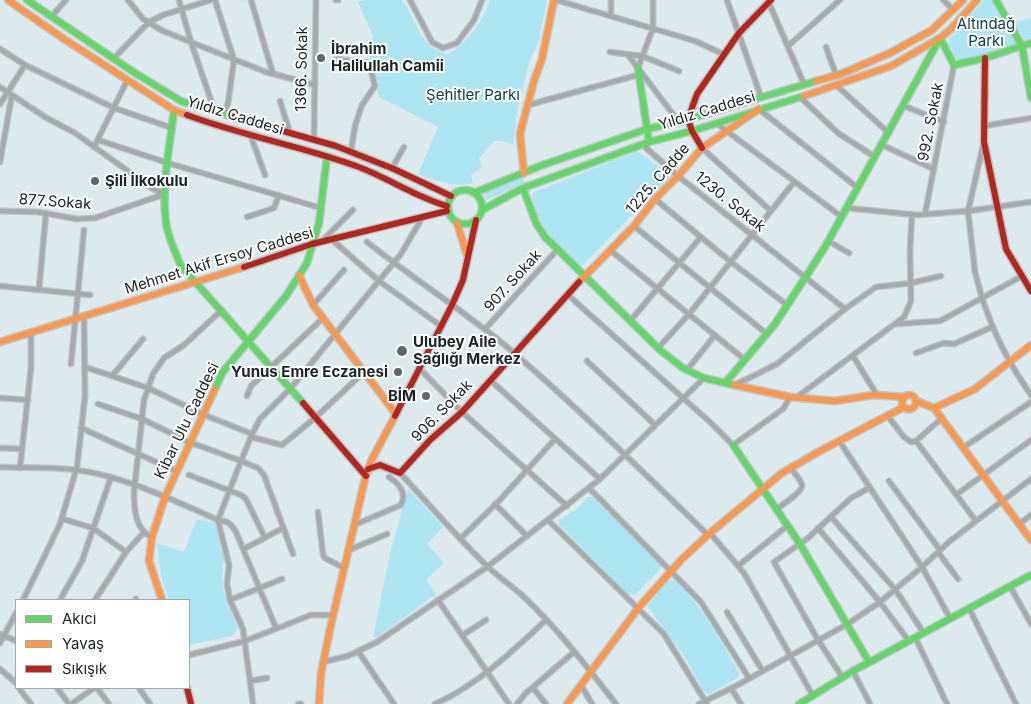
<!DOCTYPE html>
<html>
<head>
<meta charset="utf-8">
<style>
	body { margin:0 }
	#map { position:relative; width:1031px; height:704px; overflow:hidden; background:#dce9ed; font-family:Inter,sans-serif }
	canvas { display:block }
	.legend { position:absolute; left:15px; top:599px; width:175px; height:90px; box-sizing:border-box; background:#fff; border:1px solid #a3a7a8; margin:0; padding:6px 9px; list-style:none; font-size:15px; color:#1a2325 }
	.legend li { display:flex; align-items:center; gap:10px; height:25px }
	.legend b { width:25px; border:1px solid #a3a7a8 }
</style>
</head>
<body>
<div id="map">
<canvas width="1031" height="704"></canvas>
<ul class="legend">
<li><b style="height:6px;background:#63d668"></b>Akıcı</li>
<li><b style="height:6px;background:#ff974d"></b>Yavaş</li>
<li><b style="height:6px;background:#b3261e"></b>Sıkışık</li>
</ul>
</div>
<script>
const c = document.querySelector('canvas').getContext('2d');
c.lineJoin = 'round';
function fill(path, color) { c.fillStyle = color; c.fill(path, 'evenodd'); }
function strokePath(path, color, width, dash) { c.strokeStyle = color; c.lineWidth = width; c.lineCap = dash ? 'butt' : 'round'; c.setLineDash(dash || []); c.stroke(path); }
function drawText(font, color, halo, rows, align = 'center') {
  c.font = font + ' Inter,sans-serif'; c.lineWidth = 4; c.setLineDash([]); c.textBaseline = 'middle'; c.strokeStyle = halo; c.fillStyle = color; for (const [text, x, y, turn = 0] of rows) {
    c.save(); c.translate(x, y); c.rotate((+turn || 0) * Math.PI / 180); c.textAlign = isNaN(turn) ? turn : align; if (halo) c.strokeText(text, 0, 0); c.fillText(text, 0, 0); c.restore();
  }
}
fill(new Path2D(`
	M364 0H401L406 5C417 26 423 49 448 54 465 45 485 19 490 0H547L538 43 529 63 517 112 513 145 501 141H494L479 158 482 167 471 175 473 183C454 188 437 181 418 174L438 127 379 97 366 40 374 38 358 2Z
	M984 0H991L1016 41V45L962 62 957 61 949 44V40Z
	M1031 18V38L1025 40 1013 23Z
	M637 151 669 174V178L582 266C560 250 533 221 532 193Z
	M523 178 524 183 487 200 483 192Z
	M408 489 443 527 427 544 444 563 426 580 436 594 377 637H373L390 554Z
	M588 497H592L660 563V569L635 595 628 594 559 524V520L578 508Z
	M197 519 215 523 224 554 222 576 224 593 238 629 232 636 189 645V600H169L161 576 157 543 184 552Z
	M673 580C697 596 724 647 739 672V677L709 694 704 692 684 656 648 607 649 604 666 583Z`), '#aee5f2');
const street = new Path2D(`
	M128 0 143 19 163 31 266 72 315 85
	M179 0 191 42 215 112
	M215 0 234 60 228 103 224 114
	M251 0 273 74
	M336 0H338
	M410 0 432 42 443 48 457 43 474 20 482 0
	M556 0 695 41 723 54
	M727 0 761 97
	M943 0 954 10
	M769 3 804 84
	M611 16V0
	M51 17 66 0
	M788 46 840 0
	M826 47 836 75
	M0 49 25 65 114 108 172 128
	M610 52 642 56 679 71
	M628 55 679 122
	M114 58 149 22 163 15 211 0
	M337 59 369 63 375 86 362 105 355 126 351 152
	M638 68 653 28V0
	M837 86 889 133
	M0 87 45 117 75 133 153 189 165 194
	M800 97 838 133 875 157
	M280 101 290 133
	M0 104 25 65
	M528 105 638 75
	M904 106 944 122
	M760 110 858 188
	M716 123 842 217
	M984 126 1031 118
	M250 134 265 175
	M314 139 316 0
	M98 140 168 163 321 208
	M648 143 646 148 678 176 845 309
	M882 145 934 169
	M94 147 127 81
	M702 148 771 211
	M0 162 12 95
	M392 168 404 147
	M655 199 731 262 787 305
	M847 208 917 215 968 211 1031 202
	M0 211 38 212 77 219 95 218 165 194
	M925 214 954 65
	M247 217 274 208 279 195
	M634 226 767 334
	M331 239 379 281 441 326
	M323 240 353 210
	M828 241 849 253
	M367 242C415 280 467 313 513 352 580 410 644 473 708 535
	M610 250 744 359
	M1022 276 982 298C995 336 1008 362 1031 395
	M0 286 90 295
	M39 289 46 213
	M568 295 711 423 733 445 783 409 790 397
	M313 305 344 270
	M630 321 701 237
	M895 324 940 321 982 298 975 272 968 211 983 146
	M485 329 558 249
	M658 348 690 313 794 182
	M916 353 944 343 954 344 992 327
	M853 356 877 395
	M587 361 655 425
	M71 364 84 230
	M85 367 148 388 202 414 252 434 260 419 290 389 401 254 422 218
	M419 368 462 412 567 506
	M687 370 715 335
	M112 376 143 339
	M490 380 600 479
	M737 384 777 364 845 309 876 287 911 283 941 276
	M247 396 251 386 323 318
	M797 397 904 317 911 301 910 250 912 214
	M0 398 28 400
	M98 404 142 419 189 442 241 461 252 434
	M887 415 904 437 911 442 916 441 942 418
	M81 428 176 471
	M251 437 282 445 315 418 364 372
	M916 441 976 521
	M840 442 922 567 950 618
	M964 447 1031 402
	M0 448 22 449
	M0 467C25 468 52 467 77 470 127 477 172 500 218 520L227 522 232 526 236 532 276 628
	M20 468 31 368V332
	M400 473C429 504 456 536 486 565 498 577 512 586 524 597 558 629 587 667 616 704
	M189 475 241 495 246 499 265 538
	M889 481 940 550
	M589 488 701 602 749 678
	M956 495 1031 440
	M495 504 527 536
	M776 510C781 505 803 492 802 485 801 480 794 473 791 468
	M318 512 323 555 325 558 344 568
	M831 517 895 589 923 632
	M63 519 93 528 126 552
	M548 520 664 634 707 704
	M1019 524 1031 515
	M354 525 401 505C407 492 399 484 389 477
	M818 528 880 602 908 640
	M710 533 744 573 813 696
	M152 537C135 530 134 508 134 492L144 400 153 374 164 358 184 345 222 310
	M460 539 498 502 555 439
	M244 549 283 528
	M349 550 387 534
	M938 552 958 579
	M738 566 787 526
	M1010 586 1031 624
	M23 600 60 524 77 467 85 396 84 316
	M60 600 82 561 111 477
	M95 600 126 552 144 532
	M135 600 136 599
	M230 600 282 579
	M438 600 509 704
	M969 608 1016 704
	M727 612 762 670
	M0 634 16 641
	M463 635 486 620
	M915 637 947 704
	M0 643 16 613
	M358 651 394 704
	M189 655 245 641 311 615H333
	M323 662 348 656 377 642 487 567 600 479 704 378
	M0 669 16 683
	M853 671 870 704
	M843 678 818 640 774 562 808 538 851 498 869 488
	M250 681 267 678
	M581 685 592 704
	M19 688 31 704
	M57 688 69 704
	M97 688 109 704
	M139 688 150 704
	M533 688 546 704
	M731 688 741 704
	M71 704 94 688
	M253 704 243 629 230 600 227 584 229 565 218 520 241 461 258 468 264 475 293 554
	M298 704H301
	M435 704C476 686 513 651 546 620
	M517 704 526 693 574 652
	M699 704 734 687 846 625 880 602 922 567 950 541 1031 479`);
const fast = new Path2D(`
	M27 0 135 73 181 101 230 116
	M996 0 1022 46 1031 98
	M940 38 954 65 985 58 1031 43
	M638 68 649 142
	M174 110C170 147 161 185 166 222 168 237 175 252 181 266L303 403
	M523 188 536 223 545 237 660 350 683 368 704 378 734 385
	M448 207a17 17 0 1 1 34 0a17 17 0 1 1-34 0Z
	M474 193 540 166 647 129 679 122 816 81
	M482 210 523 188 649 142 692 131 804 96
	M726 382 775 324 825 247 940 38
	M215 389 222 373 286 296 307 263 319 223 327 157
	M733 445 800 544 869 662
	M799 704 853 671 1031 575`);
const slow = new Path2D(`
	M8 0 64 39 174 110 187 115
	M816 81 841 74 890 53 932 30 963 0
	M804 96 891 66 940 38 951 29 977 0
	M524 173 520 134 534 81 542 59 554 0
	M457 223 467 255
	M299 275 313 305 396 414
	M579 282 634 226 655 199 678 176 702 148 759 109
	M0 342 244 267
	M734 385 790 397 835 401 873 395 905 397
	M902 402a7 7 0 1 1 14 0a7 7 0 1 1-14 0Z
	M916 401 934 408 1031 540
	M934 408 975 389 1031 345
	M162 600 149 561 152 537 165 497 215 389
	M319 704 321 674 330 629 365 479 371 461 395 416
	M567 704 639 607 682 559 710 533 782 473 820 451 904 407`);
const jam = new Path2D(`
	M985 58 984 142 1006 249 1031 291
	M187 115C243 136 301 146 356 166 387 177 415 197 447 206
	M230 116 336 146 394 169 451 196
	M702 148 692 131 688 119 697 94 739 33 771 0
	M244 267 312 244 447 211
	M303 403 366 476
	M395 416 452 305 463 280 476 220
	M368 469 380 465 400 473 430 440 462 412 579 282
	M187 688 191 704`);
strokePath(street, '#bbc5c7', 7);
strokePath(fast, '#bbc5c7', 9);
strokePath(slow, '#bbc5c7', 9);
strokePath(jam, '#bbc5c7', 9);
strokePath(street, '#a6aaac', 4.5);
strokePath(fast, '#63d668', 6);
strokePath(slow, '#ff974d', 6);
strokePath(jam, '#b3261e', 6);
for (const [x, y, r, color] of [
	[321,58,5,"#5e686b"],
	[95,181,5,"#5e686b"],
	[402,351,6,"#5e686b"],
	[398,372,5,"#5e686b"],
	[426,396,5,"#5e686b"]
]) { const dot = new Path2D(); dot.arc(x, y, r, 0, 2 * Math.PI); c.fillStyle = color; c.fill(dot); strokePath(dot, '#fff', 2); }
drawText('15px', '#0c404b', '#fff', [
	["Altındağ",986,24],
	["Parkı",986,41],
	["Şehitler Parkı",473,95]
]);
drawText('bold 15px', '#1a2325', '#fff', [
	["İbrahim",331,49],
	["Halilullah Camii",331,66],
	["Şili İlkokulu",105,181],
	["Ulubey Aile",413,342],
	["Sağlığı Merkez",413,359],
	["Yunus Emre Eczanesi",388,372,"right"],
	["BİM",416,396,"right"]
], 'left');
drawText('15px', '#1a2325', '#fff', [
	["1366. Sokak",302,69,-89],
	["Yıldız Caddesi",707,111,-17],
	["Yıldız Caddesi",235,116,17],
	["992. Sokak",931,122,-79],
	["1225. Cadde",658,179,-49],
	["877.Sokak",55,202,4],
	["1230. Sokak",730,202,39],
	["Mehmet Akif Ersoy Caddesi",219,261,-17],
	["907. Sokak",513,281,-48],
	["906. Sokak",442,411,-46],
	["Kibar Ulu Caddesi",187,421,-64]
]);
</script>
</body>
</html>
